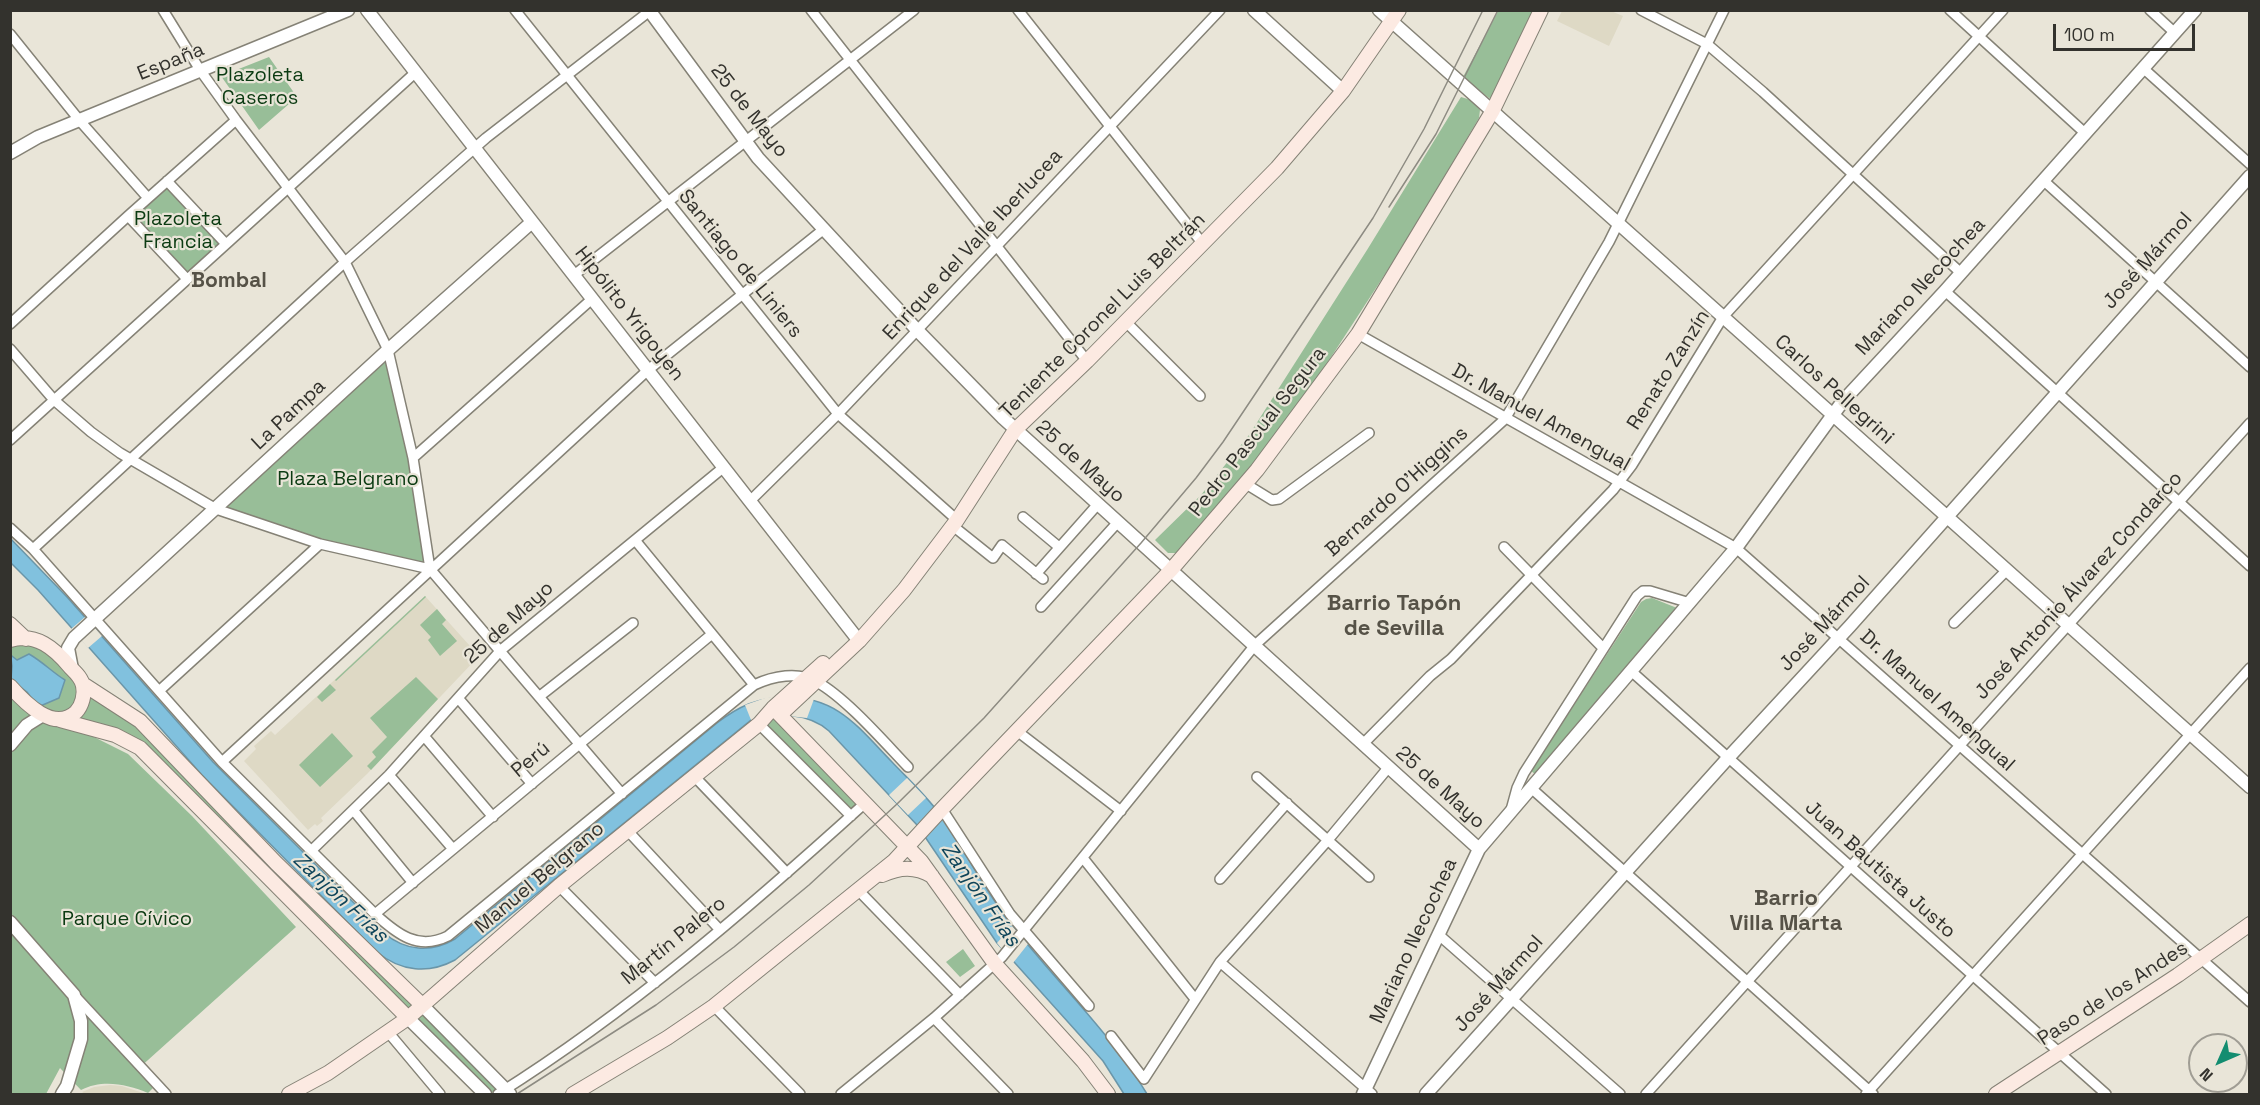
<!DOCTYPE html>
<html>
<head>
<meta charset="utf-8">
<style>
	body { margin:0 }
	#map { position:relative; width:2260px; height:1105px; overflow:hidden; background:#e9e5d8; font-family:"Space Grotesk",sans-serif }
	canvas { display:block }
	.frame { position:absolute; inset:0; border:12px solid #33322d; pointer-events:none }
	.north { position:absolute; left:2188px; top:1033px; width:60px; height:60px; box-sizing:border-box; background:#e9e5d8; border:2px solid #a09d94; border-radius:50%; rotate:225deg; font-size:16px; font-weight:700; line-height:24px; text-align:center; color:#33322d }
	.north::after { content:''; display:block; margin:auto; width:21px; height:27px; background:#138d70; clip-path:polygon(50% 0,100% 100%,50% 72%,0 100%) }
	.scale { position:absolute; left:2053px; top:24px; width:142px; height:27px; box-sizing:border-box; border:3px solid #33322d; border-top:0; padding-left:8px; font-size:18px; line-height:21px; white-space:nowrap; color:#33322d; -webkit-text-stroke:4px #e9e5d8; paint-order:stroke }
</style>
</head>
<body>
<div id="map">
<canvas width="2260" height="1105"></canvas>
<div class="frame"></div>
<div class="north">N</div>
<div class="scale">100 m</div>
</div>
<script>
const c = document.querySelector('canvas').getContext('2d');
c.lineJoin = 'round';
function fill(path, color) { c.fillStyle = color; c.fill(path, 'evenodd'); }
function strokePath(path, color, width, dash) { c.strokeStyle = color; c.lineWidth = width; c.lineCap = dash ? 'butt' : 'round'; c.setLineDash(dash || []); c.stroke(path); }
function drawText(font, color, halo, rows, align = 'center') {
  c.font = font + ' "Space Grotesk",sans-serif'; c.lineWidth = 4.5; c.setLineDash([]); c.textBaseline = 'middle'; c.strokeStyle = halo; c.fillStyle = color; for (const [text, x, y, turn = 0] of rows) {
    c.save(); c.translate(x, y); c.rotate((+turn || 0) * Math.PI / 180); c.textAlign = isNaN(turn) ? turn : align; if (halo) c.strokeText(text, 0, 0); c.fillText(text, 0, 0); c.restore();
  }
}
fill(new Path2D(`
	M1562 11H1611L1623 16 1609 46 1557 21Z
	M425 596 479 656 367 774 321 818 323 821 317 826 315 824 308 830 244 761 256 749 254 746 271 731 275 735Z
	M110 1085 122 1086 146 1094H85L82 1092 94 1087Z`), '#ded9c5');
fill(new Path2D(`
	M1498 11H1534L1493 97 1489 98 1463 77Z
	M269 57 297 97 259 130 221 76Z
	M1461 97 1471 100 1480 110 1479 118 1402 248 1309 391 1260 459 1177 553H1168L1155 540 1201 495 1249 435 1367 250Z
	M167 181 226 244 187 279 128 216Z
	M386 354 411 455 427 566 321 542 220 508Z
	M425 596 426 597 336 681 335 680Z
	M1652 598 1677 608 1535 774 1531 771 1641 602 1646 599Z
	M437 609 446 620 442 624 457 641 440 656 428 640 431 637 420 625Z
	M10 628 43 643 81 684 143 733 501 1088 489 1094 141 746 44 714 11 683Z
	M416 677 438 699 371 770 367 766 376 757 372 752 387 737 370 718Z
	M330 684 336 690 322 702 317 697Z
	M10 695 28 713 43 723 84 732 128 754 192 816 296 927 138 1069 153 1088 148 1093C127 1084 102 1079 81 1090L60 1068 46 1094H11Z
	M773 708 864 804 851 816 759 724Z
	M332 733 353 756 320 787 299 765Z
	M963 949 975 966 960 977 946 962Z`), '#98be98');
const water = new Path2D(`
	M10 538 67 597 213 762 384 933C405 951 431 953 455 939L717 723C739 706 757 698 784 697 837 696 858 727 892 762 910 781 930 799 944 820 966 853 984 889 1008 920 1053 979 1109 1030 1147 1094H1124L1103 1061 997 943 917 825 829 731C809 713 777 712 751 720L455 960C429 974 401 972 377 952L202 775 38 590 11 563Z
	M29 654C43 662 52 672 65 680L59 698 38 707 27 692 11 680 12 666 11 658 12 656 17 660Z`);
fill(water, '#81c1de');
strokePath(water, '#6a96a9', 1.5);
fill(new Path2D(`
	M85 617 102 636 88 648 71 629Z
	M783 695 814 699 807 718 779 715 751 720 745 705 765 698Z
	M907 778 926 798 908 815 889 795Z
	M1012 926 1028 944 1013 963 997 943Z`), '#e9e5d8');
const minor = new Path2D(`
	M163 10 200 70 236 120 345 262 388 350 413 458 430 569
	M515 10 838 414 957 520
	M811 10 1087 361
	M1018 10 1203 244
	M1641 10 1707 44 1763 92 1961 273
	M1950 10 2086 134
	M2150 10 2175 33
	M10 34 80 121 148 198
	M2144 69 2250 164
	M167 181 226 244
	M2044 181 2250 367
	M128 216 187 279
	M574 275 914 10
	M1945 291 2250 566
	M1126 322 1200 396
	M10 324 128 216 236 120
	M1358 334 1736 548 2250 1002
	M10 349 54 400 91 432 120 453 216 509 320 544 430 569
	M10 440 416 72
	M413 458 592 299
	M1246 484 1272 500 1279 499 1369 433
	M750 501 838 414 1220 10
	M1023 517 1059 547
	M953 526 993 558 1002 545 1043 579
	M10 528 33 549 222 762 375 914C397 934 418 951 448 936L754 685C773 676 798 671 817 682 846 698 884 742 908 767
	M635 540 754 685
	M1504 547 1603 648
	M33 549 345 262 486 138 651 10
	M430 569 622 794
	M1036 574 1098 504
	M1041 607 1118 522
	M1954 623 2007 570
	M1631 671 2106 1094
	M159 691 320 544
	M540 696 633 623
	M458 698 532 784
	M759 724 851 816
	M1017 731 1121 811
	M424 736 493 817
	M1363 744 1430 676 1451 659 1613 490 1632 465 1723 317 2003 10
	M222 762 648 370 824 229
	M389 775 453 849
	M694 776 787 873
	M1257 777 1369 877
	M1531 788 1873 1094
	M942 809 1010 914 1089 1006
	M1511 810 1517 788 1524 773 1637 596 1643 591H1650L1690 603
	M354 811 413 883
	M627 830 720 930
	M312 850 389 775 501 650 724 467
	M1083 858 1195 999
	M1220 879 1287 803
	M559 886 655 983
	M859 891 960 995
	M375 914 712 634
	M1439 935 1620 1094
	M1220 962 1372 1094
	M76 997 166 1094
	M714 1006 800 1094
	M934 1018 1008 1094
	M388 1032 440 1094
	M1111 1036 1144 1079 1220 962 1328 840 1388 768
	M498 1094C630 1011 749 908 864 804
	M841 1094 934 1018 1002 957 1255 645 1505 419 1609 242 1724 10
	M1646 1094 2250 423
	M1866 1094 2250 668`);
const tertiary = new Path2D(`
	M367 10 859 641
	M649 10 758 158 918 331 1003 418 1479 849
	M1254 10 1343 91
	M1379 10 2250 787
	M10 153 38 137 348 10
	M72 669 68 648 74 638 388 350 532 222
	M10 745 27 725 43 715
	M10 922 74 995 81 1021V1039L67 1086 62 1094
	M422 1005 510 1094
	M408 1018 485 1094
	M1363 1094 1479 849 1736 548 1843 401 1945 291 2195 10
	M1426 1094 1728 758 1850 626 2250 176`);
const secondary = new Path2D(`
	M10 624 26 639
	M10 640C36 632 55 649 70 667 75 672 82 678 83 686 85 694 82 706 76 712 54 733 25 703 10 686
	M83 684 140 721 276 863 422 1005
	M775 710 921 861 995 964 1083 1061 1108 1094
	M780 715 859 641 904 590 957 520 1015 430 1087 361 1277 168 1343 91 1399 10
	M60 720 115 735 140 748 408 1018
	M882 875C900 867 915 866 932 876
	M289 1094 328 1073 408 1018 559 886 759 724 773 708 823 663
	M573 1094 667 1038 714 1006 894 861 942 809 1171 570 1257 470 1358 334 1492 112 1541 10
	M1996 1094 2178 975 2250 924`);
strokePath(minor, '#858276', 12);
strokePath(tertiary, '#858276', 15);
strokePath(secondary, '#858276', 16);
strokePath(minor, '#fff', 9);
strokePath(tertiary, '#fff', 12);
strokePath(secondary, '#fceae2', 14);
strokePath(new Path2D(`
	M1389 207 1436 134 1498 10
	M517 1094 656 1005 734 947 809 885 897 804 984 718 1141 543 1196 478 1223 442 1373 218 1424 129 1483 10`), '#8d8b82', 1.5);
drawText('20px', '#33322d', '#e9e5d8', [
	["España",171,62,-22],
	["25 de Mayo",749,111,52],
	["Enrique del Valle Iberlucea",973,245,-47],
	["José Mármol",2148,261,-48],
	["Santiago de Liniers",740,264,51],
	["Mariano Necochea",1921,287,-47],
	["Hipólito Yrigoyen",629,314,52],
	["Teniente Coronel Luis Beltrán",1103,316,-45],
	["Renato Zanzín",1669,370,-58],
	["Carlos Pellegrini",1834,390,42],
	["La Pampa",289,415,-43],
	["Dr. Manuel Amengual",1541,418,29],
	["Pedro Pascual Segura",1258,432,-52],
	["25 de Mayo",1080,462,42],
	["Bernardo O'Higgins",1397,492,-42],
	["José Antonio Álvarez Condarco",2079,586,-48],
	["25 de Mayo",509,623,-42],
	["José Mármol",1825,624,-47],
	["Dr. Manuel Amengual",1937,701,42],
	["Perú",531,760,-40],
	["25 de Mayo",1440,788,42],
	["Juan Bautista Justo",1880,870,42],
	["Manuel Belgrano",540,878,-40],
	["Martín Palero",674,941,-39],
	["Mariano Necochea",1414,941,-65],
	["José Mármol",1499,984,-48],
	["Paso de los Andes",2113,994,-33]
]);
drawText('20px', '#0b3b12', '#e9e5d8', [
	["Plazoleta",260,76],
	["Caseros",260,99],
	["Plazoleta",178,220],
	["Francia",178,243],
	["Plaza Belgrano",348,480],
	["Parque Cívico",127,920]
]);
drawText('bold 21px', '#565247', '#e9e5d8', [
	["Bombal",229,281]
]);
drawText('italic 21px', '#0f455a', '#e9e5d8', [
	["Zanjón Frías",980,895,55],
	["Zanjón Frías",340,898,43]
]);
drawText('bold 22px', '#565247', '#e9e5d8', [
	["Barrio Tapón",1394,604],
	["de Sevilla",1394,629],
	["Barrio",1786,899],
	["Villa Marta",1786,924]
]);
</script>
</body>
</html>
